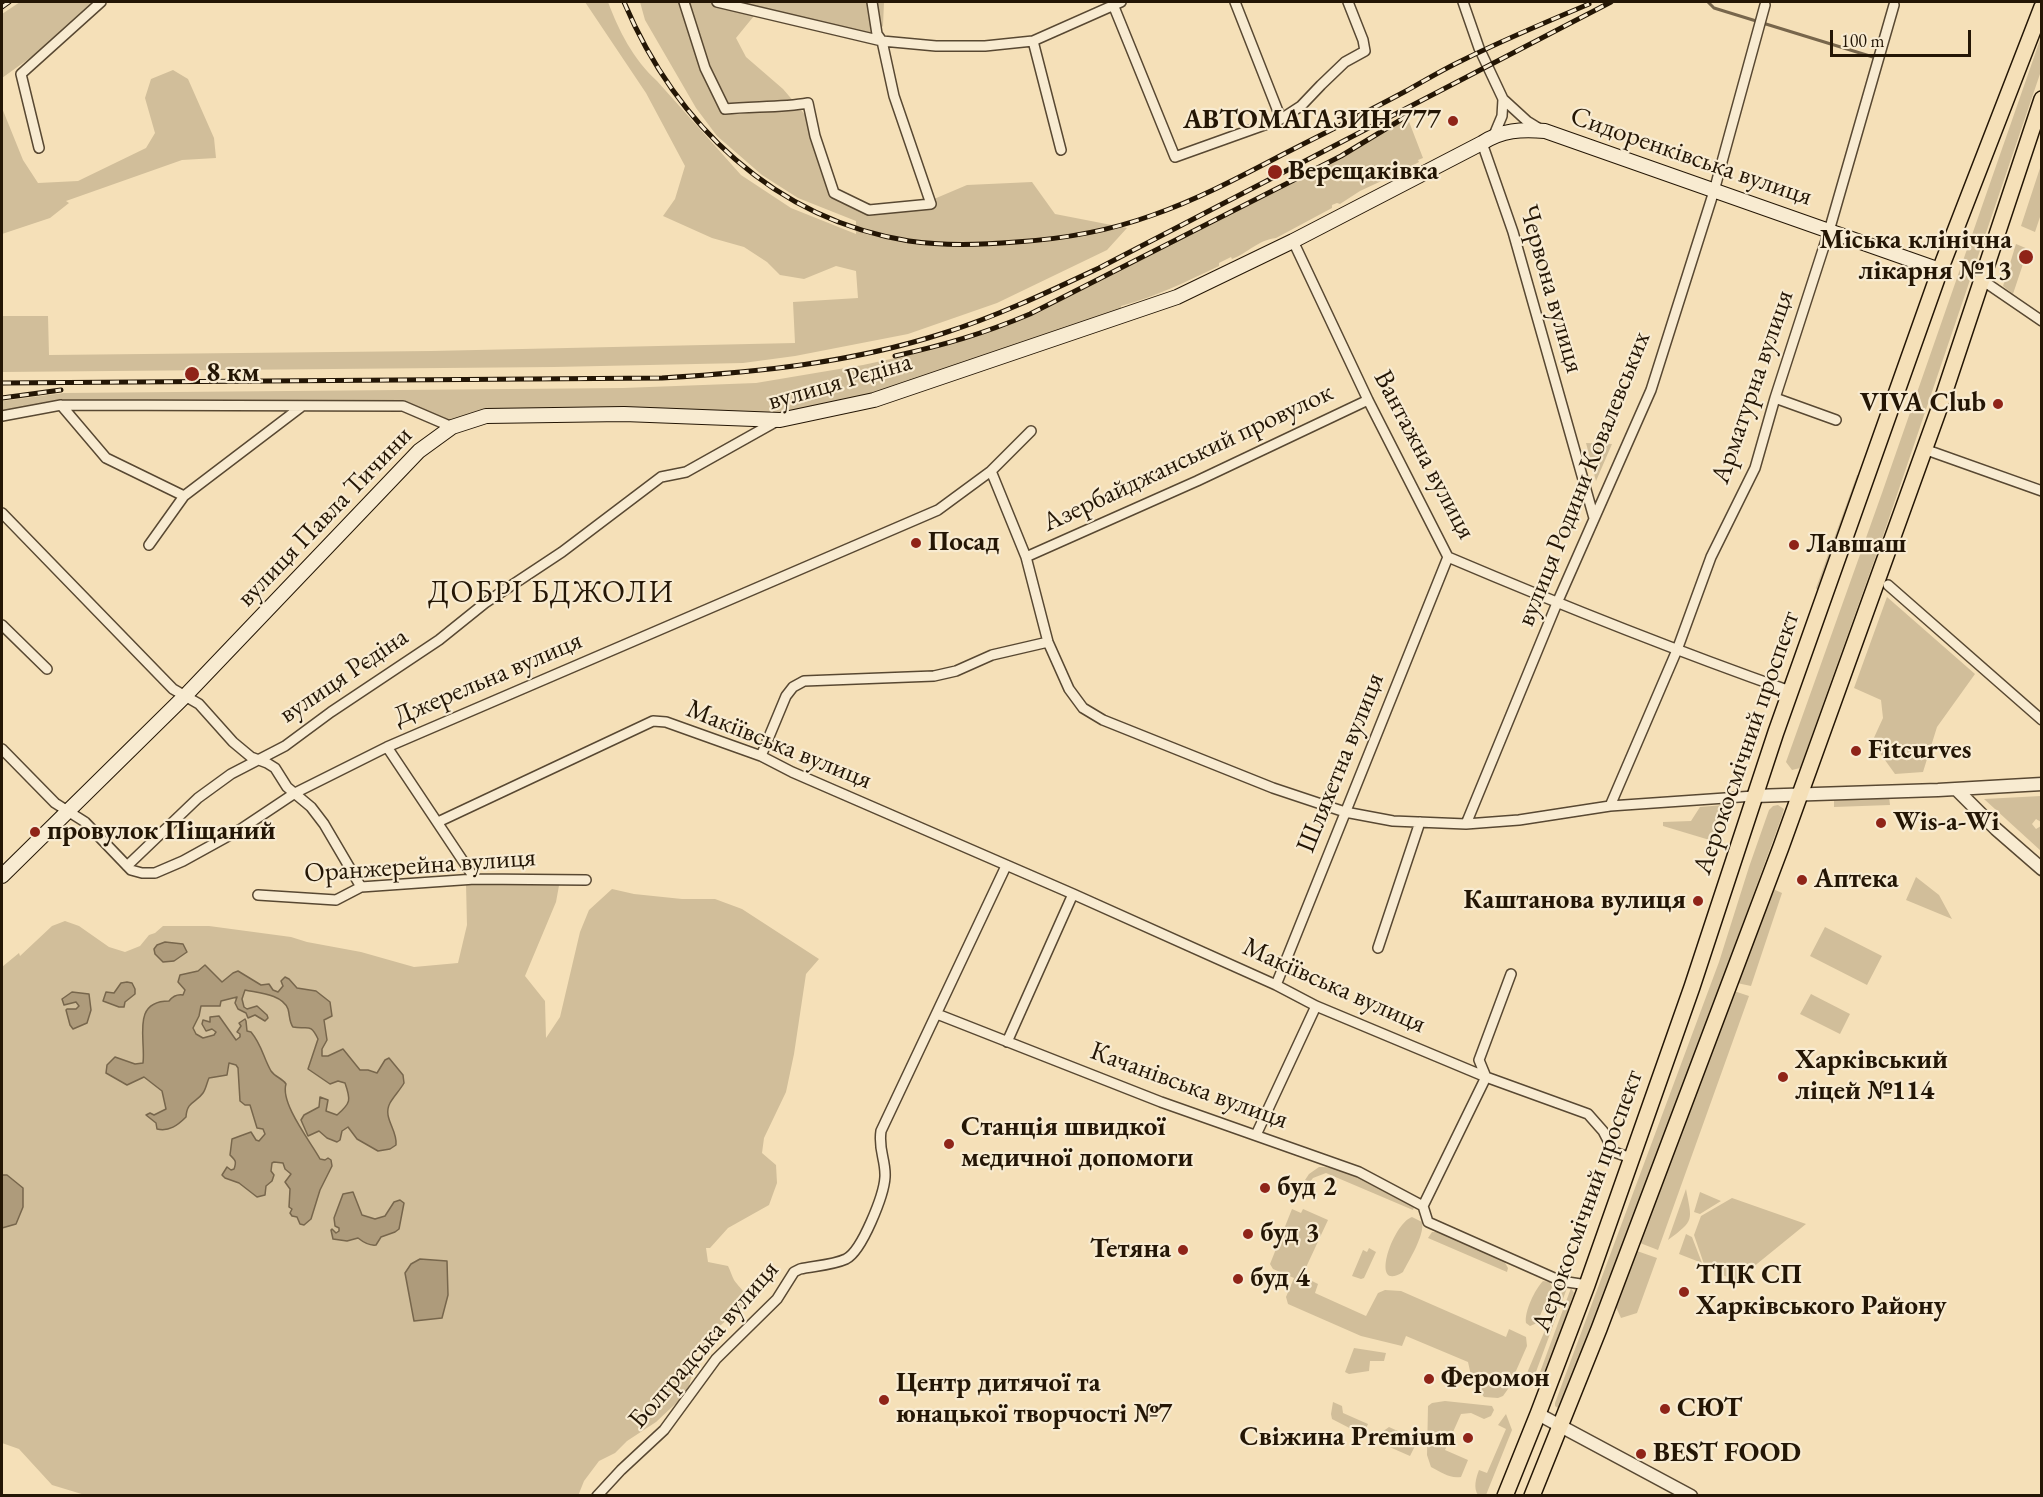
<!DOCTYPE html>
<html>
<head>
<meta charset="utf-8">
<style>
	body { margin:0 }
	#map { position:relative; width:2043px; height:1497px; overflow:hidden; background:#f5e0b8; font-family:"EB Garamond",serif }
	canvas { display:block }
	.frame { position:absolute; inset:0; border:3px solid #241605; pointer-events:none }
	.scale { position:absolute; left:1830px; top:30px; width:141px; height:27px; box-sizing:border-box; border:3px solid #241605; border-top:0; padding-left:8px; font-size:18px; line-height:21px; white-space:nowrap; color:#241605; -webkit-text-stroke:4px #f8ebd1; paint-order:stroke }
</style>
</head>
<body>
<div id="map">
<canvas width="2043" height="1497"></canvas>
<div class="frame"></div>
<div class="scale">100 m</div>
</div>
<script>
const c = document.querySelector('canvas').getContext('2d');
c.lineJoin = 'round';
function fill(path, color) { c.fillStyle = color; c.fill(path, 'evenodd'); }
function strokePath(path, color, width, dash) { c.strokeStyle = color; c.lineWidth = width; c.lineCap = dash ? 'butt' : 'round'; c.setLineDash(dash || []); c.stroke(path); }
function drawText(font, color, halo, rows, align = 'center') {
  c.font = font + ' "EB Garamond",serif'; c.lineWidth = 4.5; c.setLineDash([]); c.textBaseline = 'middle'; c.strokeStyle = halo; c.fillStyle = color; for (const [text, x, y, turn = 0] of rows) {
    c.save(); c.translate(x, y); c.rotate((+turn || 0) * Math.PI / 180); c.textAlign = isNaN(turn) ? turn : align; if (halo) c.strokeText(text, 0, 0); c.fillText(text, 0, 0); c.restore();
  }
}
fill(new Path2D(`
	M20 2H108L2 78V14Z
	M585 2H608C619 31 633 59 657 81L741 175 791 208 856 234V221L798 198 762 175 717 136 696 108 645 20 640 2H884L883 26 871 38 758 11 736 38 746 57 783 89 807 117 817 157 834 193 856 203 904 207 934 199 967 185 1032 182 1055 214 1127 228 1107 250 997 303 908 334 795 356 743 363 554 367 2 372V316H48L49 355 431 351 795 343 793 302 858 298 856 271 836 266 804 279 780 275 767 262 744 247 712 238 663 216 675 199 685 166 646 93Z
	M2041 37V71L1883 536 1800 768 1792 770 1786 762 1882 493Z
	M173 70 188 79 214 138 216 158 182 160 66 201 69 203 50 218 2 234V108L23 160 38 183 78 181 146 148 155 133 145 98 151 79Z
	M1408 119 1423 158 1418 160 1419 162 1399 173 1398 171 1389 176 1390 177 1360 191 1340 204 1337 203 1332 205V208L1276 238C1258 240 1248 253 1232 259L1231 257 1219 263V266C1187 281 1156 297 1121 306V308L1099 318 914 381 854 399 780 416H486L452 427 403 406 63 407 2 418V401L64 393 623 388 756 383 863 365 932 350 1038 313Z
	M2041 165V214L2035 232 2021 226Z
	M2016 244 2028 249 2013 294 2003 286Z
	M1586 443 1612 444 1596 481Z
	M1857 475H1861L1818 592 1816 588Z
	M1887 597 1975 674 1937 727 1923 772 1895 774 1872 742 1883 718 1881 700 1854 688Z
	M1889 796 1890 805 1834 807V798Z
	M2041 796V822L2036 819 2032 824 2036 829 2041 826V851L1984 799Z
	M1724 805 1713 841 1663 826V822L1691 821 1700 807Z
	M1778 805 1784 809 1782 816 1687 1076 1562 1406 1559 1409 1555 1406V1403L1719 962 1749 867 1769 810 1773 806Z
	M1916 877 1939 895 1952 919 1906 900Z
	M560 880 556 902 525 976 545 1001 546 1038 560 1017 580 932 589 910 612 889 634 894 682 899H715L742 909 819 959 806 974 794 1054 786 1092 764 1138 762 1153 776 1165 777 1183 769 1205 728 1228 710 1248H706L708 1262 728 1266C730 1270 732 1276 734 1280 743 1293 746 1288 743 1307 727 1318 714 1333 698 1343H705L690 1358 686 1366 692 1375 687 1393 656 1422 627 1441 615 1453 599 1461 584 1481 578 1496 85 1495 52 1485 19 1449 2 1443V967L19 953 20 956 52 926 65 921 79 926 109 947 125 952 140 946 149 935 155 933 163 926H209L291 937 307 942 361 952 414 967 458 963 467 925 466 884Z
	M1773 889 1782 893 1751 986 1737 983Z
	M1825 927 1882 956 1867 985 1810 956Z
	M1734 991 1749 996 1658 1250 1640 1243Z
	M1811 994 1850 1014 1840 1034 1800 1014Z
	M1319 1167C1343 1165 1391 1195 1414 1207L1413 1210 1326 1173 1313 1178 1310 1182 1305 1180 1309 1174Z
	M1686 1189C1692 1221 1695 1220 1668 1240Z
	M1700 1192 1721 1201 1700 1214 1694 1212Z
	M1732 1198 1806 1224 1736 1281 1705 1267 1694 1235 1701 1216Z
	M1292 1209 1301 1213 1303 1209 1328 1220 1302 1276 1318 1284 1315 1293 1366 1316 1378 1293 1385 1290 1401 1291 1506 1337 1509 1329 1526 1337 1527 1346 1508 1389 1503 1396 1498 1398 1484 1397 1472 1380 1468 1362 1406 1336 1402 1346 1361 1336 1288 1304 1286 1297 1294 1278 1273 1269 1270 1264Z
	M1412 1217 1422 1222C1425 1235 1409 1260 1403 1272 1369 1294 1392 1224 1412 1217Z
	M1432 1232H1440L1504 1261 1508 1268 1507 1272 1428 1238Z
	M1686 1234 1692 1237 1702 1263 1679 1254Z
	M1369 1248 1376 1252 1364 1278 1361 1279 1352 1276 1363 1250 1367 1252Z
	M1637 1251 1657 1258 1637 1313 1621 1318 1615 1305Z
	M1543 1281 1550 1282 1552 1287 1537 1323 1530 1326 1526 1323C1524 1312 1535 1289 1543 1281Z
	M1566 1287 1567 1288 1530 1388 1522 1385 1561 1292Z
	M1571 1288 1574 1293 1541 1385 1536 1383Z
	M1354 1348 1386 1353 1384 1361H1370L1369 1371 1349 1374 1345 1372Z
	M1445 1401 1492 1406 1494 1410 1491 1416 1484 1419 1471 1413 1461 1414 1445 1450 1468 1460 1461 1477C1450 1479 1441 1472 1431 1467L1427 1455 1428 1406 1432 1403Z
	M1333 1402 1342 1406 1343 1413 1368 1424 1363 1435 1332 1419 1331 1414Z
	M1506 1414 1512 1430 1486 1495H1478C1473 1488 1476 1478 1479 1470L1487 1473 1506 1429 1498 1425Z
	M1389 1427 1413 1438 1415 1446 1410 1456 1378 1442 1382 1432Z`), '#d1be9a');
const water = new Path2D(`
	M165 942 183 944 187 952 174 961 163 962 155 954 154 949 157 945Z
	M205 965 222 982 233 973 238 971 261 985 269 984 273 990 278 992 283 986 281 981 285 977 289 979 297 988 316 991 330 1002 332 1016 324 1020 327 1040 322 1049V1056H328L343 1049 360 1070H368L377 1073 385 1060 389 1058 403 1075 404 1083C400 1090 394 1096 390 1103 382 1118 398 1130 396 1145L390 1149 378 1151 357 1139 348 1127 342 1131 340 1140 337 1142 327 1138 319 1131 308 1136 301 1120 304 1115 319 1107 320 1097 328 1100 326 1111 337 1115C351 1103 351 1100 345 1083L338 1081 330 1084 308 1069 318 1039C310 1022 308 1030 293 1027 289 1022 290 1016 288 1009 282 994 258 993 245 990L242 999 244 1007 247 1009 257 1006 267 1015 268 1018 265 1021 255 1015 248 1018 246 1013 238 1009 235 1003 237 997 221 1001 220 1006H201L199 1016 193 1028 196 1034 203 1038 214 1035 216 1032 212 1029 206 1031 202 1024 203 1020 210 1022V1017L219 1016 236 1040 240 1037V1034L237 1032 241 1026 239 1023 245 1019 246 1021 247 1031 251 1032C262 1045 263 1057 271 1071 275 1077 282 1078 286 1084 280 1103 310 1141 320 1159L325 1160 328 1158 331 1160 332 1166 320 1190 311 1219 304 1225 300 1224 297 1217 292 1216 290 1213 292 1209 289 1207 290 1189 285 1182 291 1174 285 1169 283 1163 274 1162 272 1163 271 1171 274 1175 272 1181 266 1186 265 1195 257 1197 239 1183 225 1178 222 1175 227 1167 231 1170 234 1169C237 1161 235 1160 230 1155L232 1139 251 1132 256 1140 259 1141 265 1134 263 1129 257 1128 250 1105H245L240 1101 238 1068 236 1065 229 1063 227 1075 209 1078C207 1082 206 1089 203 1093 196 1103 187 1101 186 1117 178 1125 169 1132 157 1129L156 1123 146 1115 150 1113 154 1115 166 1109 162 1091 144 1077 127 1085 106 1073 107 1065 115 1057 135 1064 143 1063C146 1039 131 1001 169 1001 173 996 177 994 183 995L185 990 178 982 180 975 198 971Z
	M127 982 132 983 135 989V994L125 1002 124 1007H119L103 1001 106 992 114 993 121 983Z
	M72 992 89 994 91 1010 87 1023 73 1029 70 1025 66 1010 67 1009H76L79 1006 76 1002 64 1005 62 999Z
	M2 1175H7L23 1188V1207L16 1224 2 1228Z
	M353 1192 362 1215 375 1219 385 1216 394 1202 400 1200 404 1203 399 1229 395 1232 381 1237 376 1245C369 1246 363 1242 358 1238L347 1241 333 1239 331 1230 332 1229 336 1233 339 1231V1228L335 1226 334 1218 343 1194Z
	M420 1259 447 1261 448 1295 442 1318 414 1321 405 1273 411 1264Z`);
fill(water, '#ae9b7b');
strokePath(water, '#77664c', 1.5);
strokePath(new Path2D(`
	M1708 2 1714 8 1873 57`), '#77664c', 3);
const minor = new Path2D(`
	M684 2 705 68 725 109C752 106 780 108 808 103L815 136 834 193 869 210 931 204 894 96 882 41 877 34 872 2
	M717 2 882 41 936 46H985L1033 41 1121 2
	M1112 2 1175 157 1281 119 1301 106 1321 85 1345 62 1365 51 1363 40 1348 2
	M1235 2 1281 119
	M1463 2 1479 48 1503 99 1527 121 1540 129
	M1033 41 1061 150
	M1494 135 1502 116 1503 99
	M1482 143 1513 232 1594 518
	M39 148 21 74 101 2
	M1293 241 1368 400 1448 557C1561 605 1674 650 1790 691
	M1982 280 2042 321
	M1775 398 1836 420
	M61 405 106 458 184 496
	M2 416 61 405 403 406 452 427
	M1924 449 2042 491
	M991 471 1026 557 1048 642 1069 689 1083 708 1103 720 1273 788 1345 812 1393 821 1466 824 1519 820 1610 806 1754 796
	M2 513 173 689 199 704 233 742 251 757 267 763 275 768 287 787 311 807 324 824 361 887
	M149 545 184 496 301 407
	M1026 557 1197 481 1368 400
	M1888 585 2042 720
	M2 625 47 669
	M387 747 475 879
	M2 749 55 803 85 822 131 870 142 873H155L183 861 241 829 295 793 387 747 938 510 991 471 1031 431
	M761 756 786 696 793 687 804 681 934 676 956 671 992 655 1048 642
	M1610 806 1677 650 1711 557 1755 468 1775 398 1829 231 1894 5
	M438 822 653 721 666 722 761 756 792 772 1073 894 1276 985 1316 1006 1486 1077 1588 1114 1603 1131 1614 1152 1631 1158
	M1466 824 1557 603 1651 390 1714 191 1765 5
	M127 866 198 798 231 774 285 746 331 712 439 640 485 603 562 552 661 477 686 472 777 421
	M258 895 336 900 361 887 475 879 586 880
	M1378 948 1420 822
	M1276 985 1448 557
	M937 1014 1161 1102 1359 1172 1423 1206 1486 1077 1479 1060 1511 974
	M1007 1042 1073 894
	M1256 1135 1316 1006
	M1423 1206 1428 1222 1561 1281 1587 1285
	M597 1496 621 1470 664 1430 716 1359 777 1299 794 1272 800 1269C814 1266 833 1265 846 1259 862 1251 884 1195 885 1177 886 1160 878 1150 881 1131L1006 866`);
const tertiary = new Path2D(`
	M1956 789 1996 829 2042 869
	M1754 796 1938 790 2042 784
	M1538 1414 1691 1496`);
const secondary = new Path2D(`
	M2 876 185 696 419 451 452 427 486 416 624 414 780 420 874 400 1177 297 1293 241 1482 143C1502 130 1521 129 1545 131L1940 270`);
const primary = new Path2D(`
	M1505 1496 1538 1414 1587 1285 1692 987 1776 732 1940 270 2042 7
	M1532 1496 1599 1329 1781 847 1939 409 2042 99`);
strokePath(minor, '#584832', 12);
strokePath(tertiary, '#584832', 15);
strokePath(secondary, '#241605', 16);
strokePath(primary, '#241605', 18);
strokePath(minor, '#f8ebd1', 9);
strokePath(tertiary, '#f8ebd1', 12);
strokePath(secondary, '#f8ebd1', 14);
strokePath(primary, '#f5e0b8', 15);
const rail = new Path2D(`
	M624 2C676 125 774 219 909 241 944 246 980 245 1016 242 1063 239 1109 231 1153 215 1196 200 1236 179 1276 158 1319 136 1363 114 1406 91 1424 81 1442 70 1461 61 1503 40 1546 22 1589 4
	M2 7 9 2
	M895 356C944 345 983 334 1030 314L1341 156 1407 116
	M2 383 662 378C759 372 851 363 944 333 998 316 1048 292 1099 268L1611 2
	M2 398 61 390`);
strokePath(rail, '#241605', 5);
strokePath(rail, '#f8ebd1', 3, [9]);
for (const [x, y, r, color] of [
	[1453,121,6,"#8f2418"],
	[1275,172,8,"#8f2418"],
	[2026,257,8,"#8f2418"],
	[192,374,8,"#8f2418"],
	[1998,404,6,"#8f2418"],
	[916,543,6,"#8f2418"],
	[1794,545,6,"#8f2418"],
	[1856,751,6,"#8f2418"],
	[1881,823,6,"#8f2418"],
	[35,832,6,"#8f2418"],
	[1802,880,6,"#8f2418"],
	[1698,901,6,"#8f2418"],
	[1783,1077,6,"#8f2418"],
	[949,1144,6,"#8f2418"],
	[1265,1188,6,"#8f2418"],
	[1248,1234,6,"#8f2418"],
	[1183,1250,6,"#8f2418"],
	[1238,1279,6,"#8f2418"],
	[1684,1292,6,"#8f2418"],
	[1429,1379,6,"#8f2418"],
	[884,1400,6,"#8f2418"],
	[1665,1409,6,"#8f2418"],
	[1468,1438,6,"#8f2418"],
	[1641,1454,6,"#8f2418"]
]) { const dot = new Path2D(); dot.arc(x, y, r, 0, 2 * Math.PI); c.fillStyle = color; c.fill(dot); strokePath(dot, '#f8ebd1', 2); }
drawText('bold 27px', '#241605', '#f8ebd1', [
	["АВТОМАГАЗИН 777",1441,121,"right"],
	["Верещаківка",1288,172],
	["Міська клінічна",2012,241,"right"],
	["лікарня №13",2012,272,"right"],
	["8 км",206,374],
	["VIVA Club",1986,404,"right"],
	["Посад",928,543],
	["Лавшаш",1806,545],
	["Fitcurves",1868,751],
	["Wis-a-Wi",1893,823],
	["провулок Піщаний",47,832],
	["Аптека",1814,880],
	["Каштанова вулиця",1686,901,"right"],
	["Харківський",1795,1061],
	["ліцей №114",1795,1092],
	["Станція швидкої",961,1128],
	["медичної допомоги",961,1159],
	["буд 2",1277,1188],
	["буд 3",1260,1234],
	["Тетяна",1171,1250,"right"],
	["ТЦК СП",1696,1276],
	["Харківського Району",1696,1307],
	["буд 4",1250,1279],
	["Феромон",1441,1379],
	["Центр дитячої та",896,1384],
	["юнацької творчості №7",896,1415],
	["СЮТ",1677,1409],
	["Свіжина Premium",1456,1438,"right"],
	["BEST FOOD",1653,1454]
], 'left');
drawText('27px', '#241605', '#f8ebd1', [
	["Сидоренківська вулиця",1691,157,19],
	["Червона вулиця",1551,289,74],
	["вулиця Рєдіна",840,382,-16],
	["Арматурна вулиця",1753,387,-71],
	["Вантажна вулиця",1424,455,62],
	["Азербайджанський провулок",1188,458,-25],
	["вулиця Родини Ковалевських",1584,479,-68],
	["вулиця Павла Тичини",325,517,-46],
	["вулиця Рєдіна",344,676,-34],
	["Джерельна вулиця",488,679,-23],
	["Аерокосмічний проспект",1747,743,-71],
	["Макіївська вулиця",779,745,22],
	["Шляхетна вулиця",1341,763,-68],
	["Оранжерейна вулиця",420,866,-4],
	["Макіївська вулиця",1334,986,24],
	["Качанівська вулиця",1189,1086,20],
	["Аерокосмічний проспект",1588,1201,-70],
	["Болградська вулиця",704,1345,-49]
]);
c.letterSpacing = '1.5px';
drawText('30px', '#241605', '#f8ebd1', [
	["ДОБРІ БДЖОЛИ",551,594]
]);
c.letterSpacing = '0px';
</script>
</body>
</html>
